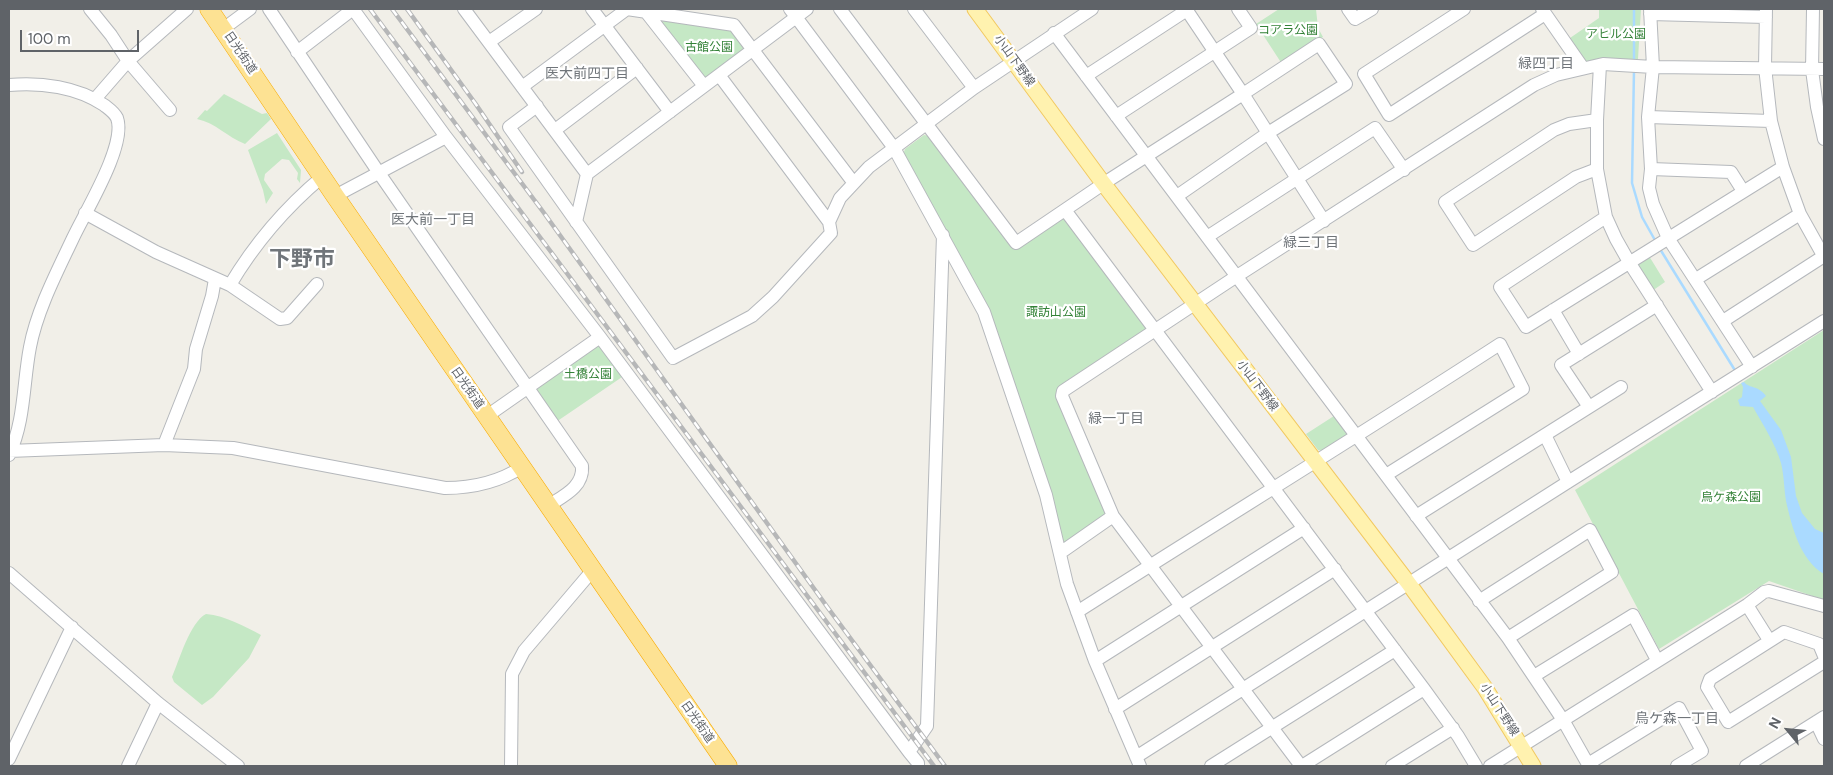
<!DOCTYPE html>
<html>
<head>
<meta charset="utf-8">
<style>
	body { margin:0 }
	#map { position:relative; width:1833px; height:775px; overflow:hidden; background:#f1efe8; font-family:"DM Sans",sans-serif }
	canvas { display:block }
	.frame { position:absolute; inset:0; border:10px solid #5f6368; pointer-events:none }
	.north { position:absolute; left:1763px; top:705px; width:50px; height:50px; -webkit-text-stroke:4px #fff; paint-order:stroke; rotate:298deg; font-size:14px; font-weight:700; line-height:20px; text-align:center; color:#5f6368 }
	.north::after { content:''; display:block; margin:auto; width:18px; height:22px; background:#5f6368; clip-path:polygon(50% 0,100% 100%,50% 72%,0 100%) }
	.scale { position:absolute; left:20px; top:30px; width:119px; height:22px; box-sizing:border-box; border:2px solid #5f6368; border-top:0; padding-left:6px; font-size:15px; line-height:18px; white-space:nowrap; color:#5f6368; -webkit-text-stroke:4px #fff; paint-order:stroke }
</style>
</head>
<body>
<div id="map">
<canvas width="1833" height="775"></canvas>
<div class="frame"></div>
<div class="north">N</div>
<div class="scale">100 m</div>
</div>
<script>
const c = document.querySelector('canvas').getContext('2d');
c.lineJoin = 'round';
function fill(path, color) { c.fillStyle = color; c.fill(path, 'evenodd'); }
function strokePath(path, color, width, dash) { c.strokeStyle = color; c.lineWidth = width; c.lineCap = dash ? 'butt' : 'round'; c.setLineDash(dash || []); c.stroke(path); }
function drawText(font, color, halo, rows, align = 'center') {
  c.font = font + ' "DM Sans","Noto Sans JP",sans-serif'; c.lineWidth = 4.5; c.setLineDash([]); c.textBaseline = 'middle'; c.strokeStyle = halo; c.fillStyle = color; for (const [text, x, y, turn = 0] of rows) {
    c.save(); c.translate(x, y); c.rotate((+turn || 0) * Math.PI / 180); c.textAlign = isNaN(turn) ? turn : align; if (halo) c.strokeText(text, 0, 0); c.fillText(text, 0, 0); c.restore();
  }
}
fill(new Path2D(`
	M1279 9H1316L1318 28 1323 37 1282 64 1256 24Z
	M1599 9H1641L1638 59H1603L1585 64 1570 38 1599 18Z
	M664 19 732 28 746 46 745 51 708 79 702 78 661 24Z
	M224 94 262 114 267 113 271 119 245 144C227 137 216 123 197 119L205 110 207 111Z
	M277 133 301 170 300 183 297 179 298 173 289 160 282 159 265 174 264 180 273 193 266 204 263 190 248 150Z
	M924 135 929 136 1015 248 1061 217 1067 218 1148 326 1146 332 1056 391 1107 511 1105 518 1066 543 1061 541 1001 351 903 155 905 149Z
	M1649 256 1665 282 1652 291 1638 268 1639 262Z
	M1824 330V600L1769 581 1659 649 1575 490Z
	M597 344 625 375 556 422 535 392 536 387Z
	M1337 414 1348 431 1347 437 1324 451 1318 450 1306 434Z
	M206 614C226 616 244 626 261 635L249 658 213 697 202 705 174 682 172 677C179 661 190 622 206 614Z`), '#c5e8c5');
fill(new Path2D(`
	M1744 382C1750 389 1758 385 1766 396L1760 401 1781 430 1791 457 1796 496 1802 513 1815 529 1824 533V574C1800 560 1792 527 1786 501 1784 488 1784 475 1781 463 1775 443 1763 425 1753 407L1740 406 1738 400 1742 397 1743 387 1741 383Z`), '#aadaff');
strokePath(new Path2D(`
	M1634 62V9
	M1634 70 1632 183 1642 217 1656 242
	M1660 249 1736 372`), '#aadaff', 2.5);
const minor = new Path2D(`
	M90 9 111 35 128 61 170 110
	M269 9 379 173 582 466C584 487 563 496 548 506
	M464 9 587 174
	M592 9 670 112
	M627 9 734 25 853 182
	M790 9 894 148 984 312 1046 495 1067 584 1095 661 1140 766
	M840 9 1016 243 1109 180 1243 94 1186 9
	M914 9 974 88
	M1348 9 1355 19 1372 9
	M1464 9 1364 74 1389 115 1545 14
	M1542 9 1583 68
	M1650 9 1653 67 1648 117 1651 169 1649 188 1653 204 1668 238 1752 367
	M1766 9 1765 67 1771 121 1783 167 1800 214 1824 257
	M1813 9 1812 70 1817 107 1824 139
	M646 12 704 86
	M1650 14 1766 17
	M223 29 250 9
	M1054 33 1508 638 1563 720 1589 766
	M489 42 536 9
	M297 52 353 9 446 137 600 337 909 752
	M719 75 829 222
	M1086 76 1187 10
	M9 85C41 82 77 87 104 105 109 109 114 112 117 118 127 145 85 212 73 238 57 272 37 310 30 347 23 383 25 421 9 455
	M522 87 627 9
	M95 99 128 61 187 9
	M537 106 509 127 673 358 752 316 773 297 831 233 829 222 840 198 869 167 974 88 1092 9
	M1116 116 1251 28 1238 9
	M1648 117 1771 121
	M1597 120 1600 65
	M555 130 637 68
	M1597 169V120L1569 124 1554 130 1445 202 1473 245 1576 177 1597 169 1606 217 1616 239 1629 262 1712 392
	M1651 169 1731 172 1743 191
	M335 196 446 137
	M1177 196 1268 133 1346 84 1319 44 1243 94C1270 136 1297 178 1324 221
	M1065 210 1424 689 1458 736 1476 766
	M85 213 156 252 230 285C255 243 285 208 322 177
	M1606 217 1500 287 1526 327 1783 167
	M576 222 587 174 807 9
	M1207 237 1375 128 1404 170
	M1696 279 1800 214
	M230 285 280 319 287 318 317 284
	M1553 310 1579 354
	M1723 321 1824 256
	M1589 407 1561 365 1657 305
	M487 416 600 337
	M1545 435 1568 482
	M164 445 194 369 196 349 212 296 215 279
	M9 451 164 445 233 448 445 488C472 488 499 482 522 467
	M1416 516 1621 387
	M1060 553 1113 516
	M9 573 158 703 238 766
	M1479 601 1590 530 1612 572 1508 638
	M1747 605 1769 640
	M1077 612C1218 522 1360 435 1500 344L1523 389 1386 475
	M1824 656 1819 644 1784 632 1710 679 1707 687 1728 722 1824 662
	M1095 661 1304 528
	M1534 676 1633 615 1657 660
	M1115 709 1335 569
	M1816 722 1824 739
	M1136 757 1568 482 1824 321
	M9 759 72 627
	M1588 764 1679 708 1702 751 1677 766
	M128 766 158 703
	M511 766 512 674 524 651 592 571
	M918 766V763L909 752 927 726 943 235
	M1211 766 1395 650
	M1301 766 1113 516 1062 396 1063 391 1237 276 1534 85 1556 75 1603 64 1653 67 1824 69
	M1302 766 1424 689
	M1392 766 1453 728
	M1490 766 1747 605 1764 592 1769 591 1824 606
	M1746 766 1824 717`);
const major = new Path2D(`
	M975 9 1103 183 1409 584 1485 688 1533 766`);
const highway = new Path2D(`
	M209 9 335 196 728 766`);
strokePath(minor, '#b5b8bc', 14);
strokePath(major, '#f2c960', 17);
strokePath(highway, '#f9ab00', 19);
strokePath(minor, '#fff', 12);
strokePath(major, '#fff2af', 15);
strokePath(highway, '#fde293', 18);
const rail = new Path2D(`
	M370 9 934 766
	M392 9 544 213 828 608 945 766
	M407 9 475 103 522 172`);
strokePath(rail, '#b6b7b8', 4.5);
strokePath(rail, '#fff', 2.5, [8]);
drawText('12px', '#348238', '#fff', [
	["コアラ公園",1288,31],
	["アヒル公園",1616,35],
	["古館公園",709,48],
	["諏訪山公園",1056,313],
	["土橋公園",588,375],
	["烏ケ森公園",1731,498]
]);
drawText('12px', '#5f6368', '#fff', [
	["日光街道",240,53,56],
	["小山下野線",1014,61,54],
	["小山下野線",1257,386,53],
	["日光街道",467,388,55],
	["小山下野線",1499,710,57],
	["日光街道",697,722,55]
]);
drawText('14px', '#70757a', '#fff', [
	["緑四丁目",1546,64],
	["医大前四丁目",587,74],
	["医大前一丁目",433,220],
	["緑三丁目",1311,243],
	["緑一丁目",1116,419],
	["烏ケ森一丁目",1677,719]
]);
drawText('bold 22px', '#70757a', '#fff', [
	["下野市",302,260]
]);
</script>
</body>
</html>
